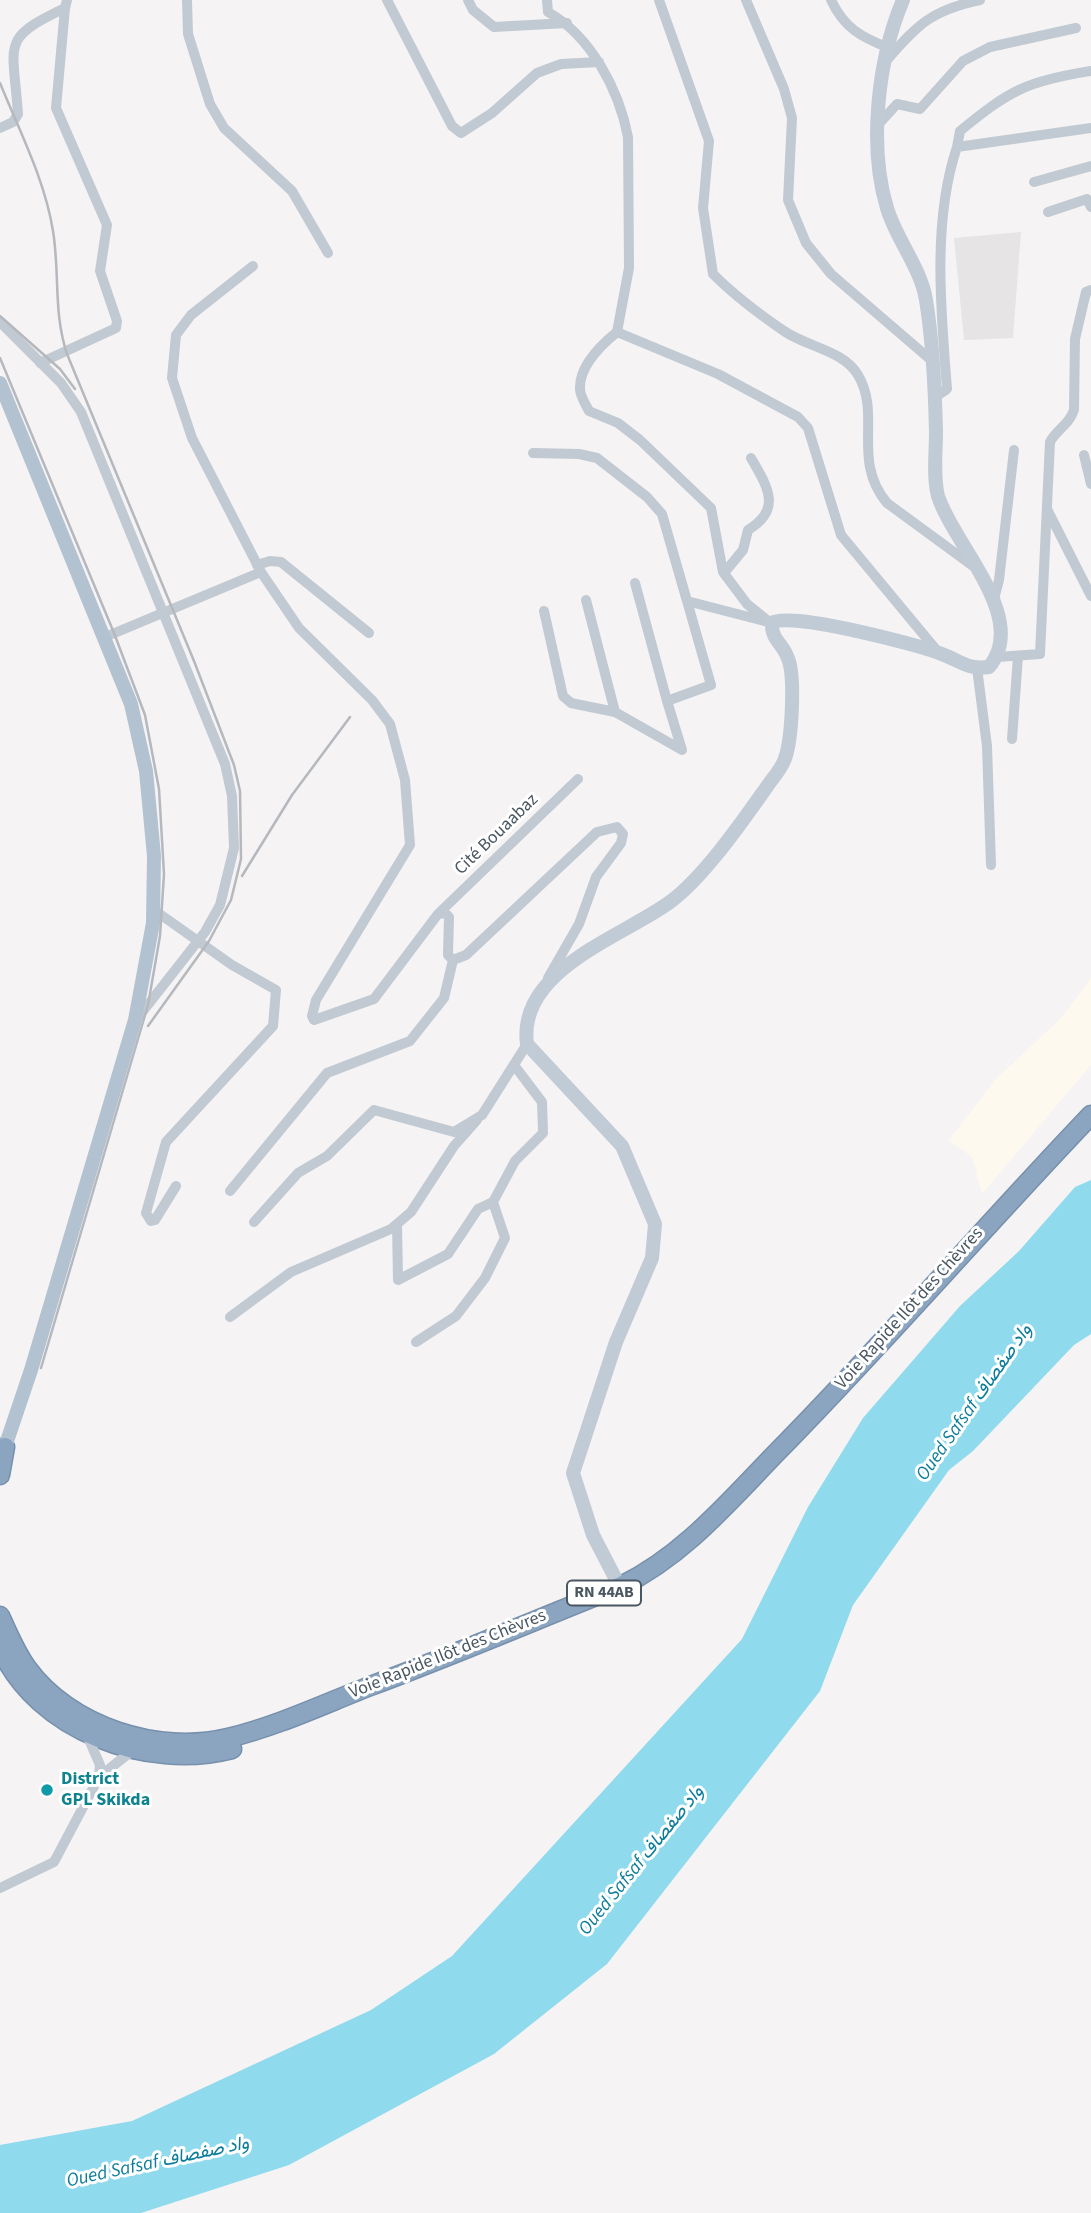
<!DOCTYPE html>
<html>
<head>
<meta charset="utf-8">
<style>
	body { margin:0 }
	canvas { display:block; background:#f5f3f3 }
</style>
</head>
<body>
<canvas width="1091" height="2213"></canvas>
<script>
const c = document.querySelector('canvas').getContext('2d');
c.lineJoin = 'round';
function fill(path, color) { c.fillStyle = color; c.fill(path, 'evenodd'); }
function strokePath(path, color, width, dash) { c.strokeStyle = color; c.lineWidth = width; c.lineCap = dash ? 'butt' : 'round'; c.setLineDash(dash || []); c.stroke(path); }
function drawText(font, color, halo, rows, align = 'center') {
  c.font = font + ' "Source Sans 3",Vazirmatn,sans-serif'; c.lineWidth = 6; c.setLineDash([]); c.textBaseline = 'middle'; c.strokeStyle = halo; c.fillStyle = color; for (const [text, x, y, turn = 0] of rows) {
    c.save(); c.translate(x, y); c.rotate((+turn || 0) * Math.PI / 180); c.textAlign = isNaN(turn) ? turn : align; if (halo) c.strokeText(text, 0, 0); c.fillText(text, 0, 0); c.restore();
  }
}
fill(new Path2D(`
	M1091 978V1065L982 1194 972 1157 949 1140 995 1080 1062 1017Z`), '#fdf9ef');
fill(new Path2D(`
	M1021 232 1013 338 964 340 954 238Z`), '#e6e4e5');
fill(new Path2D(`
	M1091 1180V1334L1074 1345 973 1451 949 1470 853 1605 820 1691 607 1964 494 2054 289 2165 141 2213H0V2145L132 2121 371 2010 452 1956 742 1639 808 1507 863 1418 960 1306 1019 1251 1075 1187Z`), '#90daee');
const highway = new Path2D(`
	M0 1475 5 1447
	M0 1616C8 1634 16 1653 27 1668 70 1727 158 1755 228 1738 278 1726 326 1703 373 1685 456 1654 538 1619 621 1586 685 1555 731 1499 780 1449 887 1340 986 1225 1091 1115
	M0 1647C36 1731 148 1771 232 1749`);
strokePath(highway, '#7690ad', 21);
strokePath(new Path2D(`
	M187 0 188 34 210 104 224 128 292 191 328 253
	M387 0 452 126 461 133 492 113 537 73 561 64 599 62
	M468 0 473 10 494 27 567 23
	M547 0 548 12C591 36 619 90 628 137L629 268 617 332 718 374 798 417 808 428 841 535 938 652
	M659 0 709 141 703 208 713 274C734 295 759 314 784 331 807 347 843 350 858 375 882 415 851 460 887 503L973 566
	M746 0 784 89 792 118 788 200 806 243 831 274 931 360
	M831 0C844 28 861 37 889 48
	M887 60C918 24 932 10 980 0
	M877 126 897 104 920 109 963 61 990 47 1076 28
	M0 128 13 122 18 114C13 42 0 39 65 8L67 0
	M957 147 960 131C1010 90 1027 81 1091 71
	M1034 182 1091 166
	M1048 212 1087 199 1091 207
	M253 266 191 315 176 335 172 378 192 438 261 572 299 628 372 700 390 724 405 780 410 845 316 1000 312 1016 314 1020 374 999 438 914 445 913 449 917 448 955 453 960 466 955 597 832 617 827 623 834 621 843 596 877 579 924 548 978
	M0 322 61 383 81 412 225 764 232 796 234 848 220 905 205 932 136 1020
	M617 332C601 345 579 366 580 389 580 396 586 405 589 411L618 423 640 440 711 508 723 572 747 604 768 621
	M40 363 116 328 117 321 100 271 107 225 56 108 65 8
	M935 397 947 389C941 312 932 221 957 147L1091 128
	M533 453 579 454 597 458 647 497 662 514 687 601
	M1084 455 1091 484
	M1047 509 1091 596
	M257 565 270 561 281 562 369 633
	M724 573 743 550 748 530C783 509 767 486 751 458
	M635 583 667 701
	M586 600 615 712 682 750 667 701 711 685 687 601 772 623
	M993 603 999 580 1014 450
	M544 611 563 696 571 703 615 712
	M105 637 261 572
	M997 657 1040 654 1050 442C1057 429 1069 425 1074 410L1075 339 1086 292 1091 290
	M977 668 987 746 991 865
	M1012 739 1018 656
	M154 910 232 965 276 990 273 1026 166 1142 146 1213 151 1221 155 1220 176 1186
	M438 914 578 779
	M230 1191 327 1073 410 1041 444 998 453 960
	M254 1222 298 1173 327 1156 374 1110 454 1132 482 1115 527 1044
	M397 1224 398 1280 448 1254 478 1209 493 1202 515 1161 543 1133 542 1102 514 1065
	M230 1317 291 1272 391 1229 411 1212 454 1146 477 1120
	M416 1342 456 1316 485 1278 505 1238 493 1202
	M99 1777 133 1750
	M0 1888 54 1862 99 1777 100 1765 87 1735`), '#c1cad2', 10);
strokePath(new Path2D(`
	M624 1595 593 1535 573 1473 616 1342 652 1258 655 1224 622 1146 527 1044C517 970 622 937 670 902 703 878 742 822 766 788 771 780 780 771 784 761 792 743 796 673 787 656 782 643 771 639 772 623 789 611 915 644 939 653 960 660 966 670 989 667 1030 618 953 544 938 496 933 477 936 452 936 432 935 389 933 343 926 300 921 268 896 239 887 208 868 146 878 59 903 0`), '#c1cbd6', 14);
strokePath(new Path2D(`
	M0 383 131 704 146 771 154 856 153 923 135 1020 31 1370 5 1447`), '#b3c2d1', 14);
strokePath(highway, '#8ba5c1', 18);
strokePath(new Path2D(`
	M0 83C19 130 45 180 53 231 60 274 53 311 67 354L194 661 234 765 240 791 241 859 231 900 209 941 148 1026
	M0 316 60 369 75 389
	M0 358 114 633 145 715 159 789 164 874 160 936 148 1005 41 1368
	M242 876 292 795 350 717`), '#b5b8bd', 2.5);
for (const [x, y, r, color] of [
	[47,1790,7,"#0f9aa8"]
]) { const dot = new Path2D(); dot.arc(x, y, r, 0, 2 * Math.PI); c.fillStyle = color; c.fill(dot); strokePath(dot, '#fff', 2.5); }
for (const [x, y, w] of [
	[604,1593,74]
]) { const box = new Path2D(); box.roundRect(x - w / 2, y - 12.5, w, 25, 5); c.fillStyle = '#fff'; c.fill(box); strokePath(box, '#4a5661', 2); }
drawText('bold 16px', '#4a5661', null, [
	["RN 44AB",604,1593]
]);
drawText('18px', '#4a5661', '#fff', [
	["Cité Bouaabaz",497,835,-44],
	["Voie Rapide Ilôt des Chèvres",910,1309,-48],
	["Voie Rapide Ilôt des Chèvres",448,1655,-22]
]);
drawText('bold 18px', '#0d838f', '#fff', [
	["District",61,1780],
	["GPL Skikda",61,1801]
], 'left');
drawText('italic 19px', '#0c7c9b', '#fff', [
	["Oued Safsaf واد صفصاف",975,1403,-55],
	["Oued Safsaf واد صفصاف",642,1861,-51],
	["Oued Safsaf واد صفصاف",158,2163,-12]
]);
</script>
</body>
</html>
